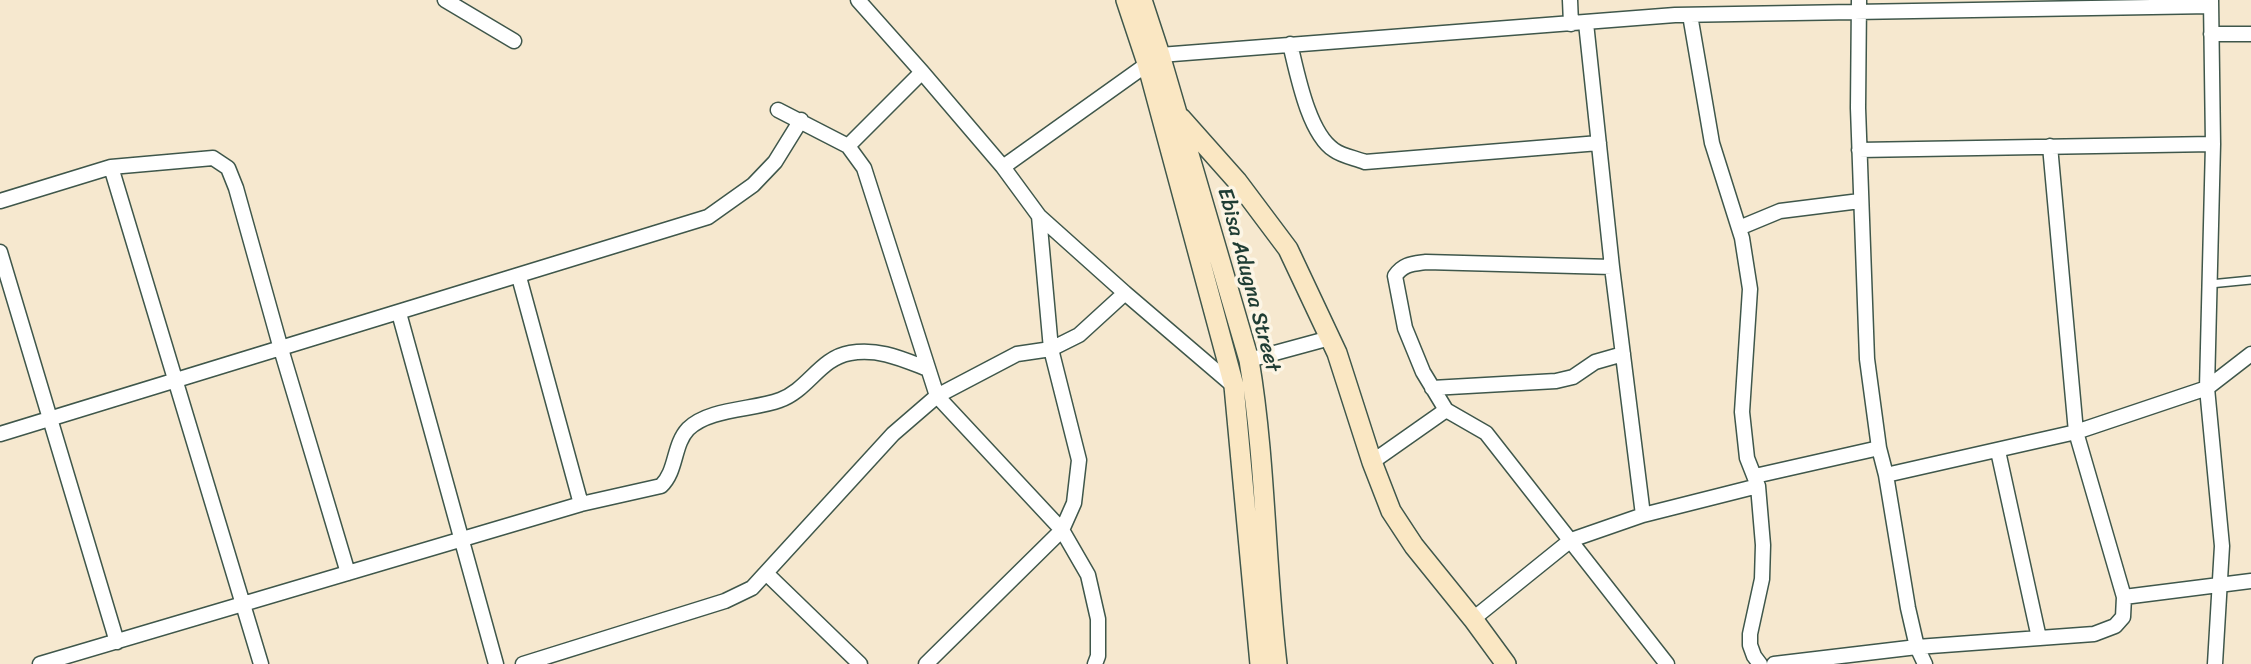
<!DOCTYPE html>
<html>
<head>
<meta charset="utf-8">
<style>
	body { margin:0 }
	canvas { display:block; background:#f6e8cf }
</style>
</head>
<body>
<canvas width="2251" height="664"></canvas>
<script>
const c = document.querySelector('canvas').getContext('2d');
c.lineJoin = 'round';
function strokePath(path, color, width, dash) { c.strokeStyle = color; c.lineWidth = width; c.lineCap = dash ? 'butt' : 'round'; c.setLineDash(dash || []); c.stroke(path); }
function drawText(font, color, halo, rows, align = 'center') {
  c.font = font + ' Sriracha,sans-serif'; c.lineWidth = 7; c.setLineDash([]); c.textBaseline = 'middle'; c.strokeStyle = halo; c.fillStyle = color; for (const [text, x, y, turn = 0] of rows) {
    c.save(); c.translate(x, y); c.rotate((+turn || 0) * Math.PI / 180); c.textAlign = isNaN(turn) ? turn : align; if (halo) c.strokeText(text, 0, 0); c.fillText(text, 0, 0); c.restore();
  }
}
const lane = new Path2D(`
	M2210 284 2251 280`);
const street = new Path2D(`
	M445 0 514 41
	M858 0 922 72 1003 167 1039 216 1125 293 1236 388
	M1570 0 1571 24
	M1859 0 1858 108 1867 359 1879 448 1886 475 1908 608 1917 647 1925 664
	M2211 0 2213 144 2207 388 2222 546 2215 664
	M1690 15 1712 143 1742 238 1750 289 1742 412 1747 458 1758 486 1763 545 1762 579 1750 634V645L1754 656 1760 664
	M1586 23 1612 267 1643 515
	M2211 34H2251
	M1290 44C1297 72 1308 133 1334 150 1342 156 1355 158 1365 162L1599 143
	M778 110 848 146 864 168 937 396 1062 530 1088 575 1098 619V656L1095 664
	M848 146 922 72
	M1859 150 2213 144
	M111 167 261 664
	M1003 167 1160 55 1675 15 2211 6
	M0 201 111 167 213 158 228 168 236 188 281 349 348 573
	M1739 228 1780 211 1860 201
	M0 252 117 642
	M1612 267 1426 262C1412 264 1403 264 1395 276L1405 328 1423 372 1446 410 1486 433 1667 664
	M519 277 581 504
	M399 313 496 664
	M1249 360 1330 338
	M1432 388 1556 381 1573 377 1595 362 1623 354
	M0 434 708 217 753 185 775 162 801 120
	M1998 451 2039 638
	M1372 462 1446 410
	M1886 475 2076 432 2207 388 2251 354
	M1755 476 1879 448
	M766 573 860 664
	M2124 597 2251 581
	M1473 619 1571 540 1643 515 1758 486
	M40 664 581 504 661 486C677 471 673 445 688 429 709 408 754 410 780 400 808 390 820 358 850 353 879 348 902 359 928 369
	M523 664 725 601 752 588 893 434 937 396 1017 354 1051 349 1079 335 1125 293
	M926 664 1062 530 1074 503 1079 460 1051 349 1039 216
	M1774 664 1917 647 2094 634 2115 626 2123 617 2124 597 2076 432 2050 146`);
const secondary = new Path2D(`
	M1126 0 1147 63 1234 386 1260 664
	M1142 0 1160 55 1249 360C1266 461 1265 563 1277 664
	M1181 118 1237 181 1288 249 1337 353 1372 462 1391 511 1414 546 1473 619 1506 664`);
strokePath(lane, '#3f574b', 10);
strokePath(street, '#3f574b', 17);
strokePath(secondary, '#3f574b', 22);
strokePath(lane, '#fff', 7);
strokePath(street, '#fff', 14);
strokePath(secondary, '#fae7c3', 19);
drawText('21px', '#1f3d34', '#fcf5e5', [
	["Ebisa Adugna Street",1248,280,75]
]);
</script>
</body>
</html>
